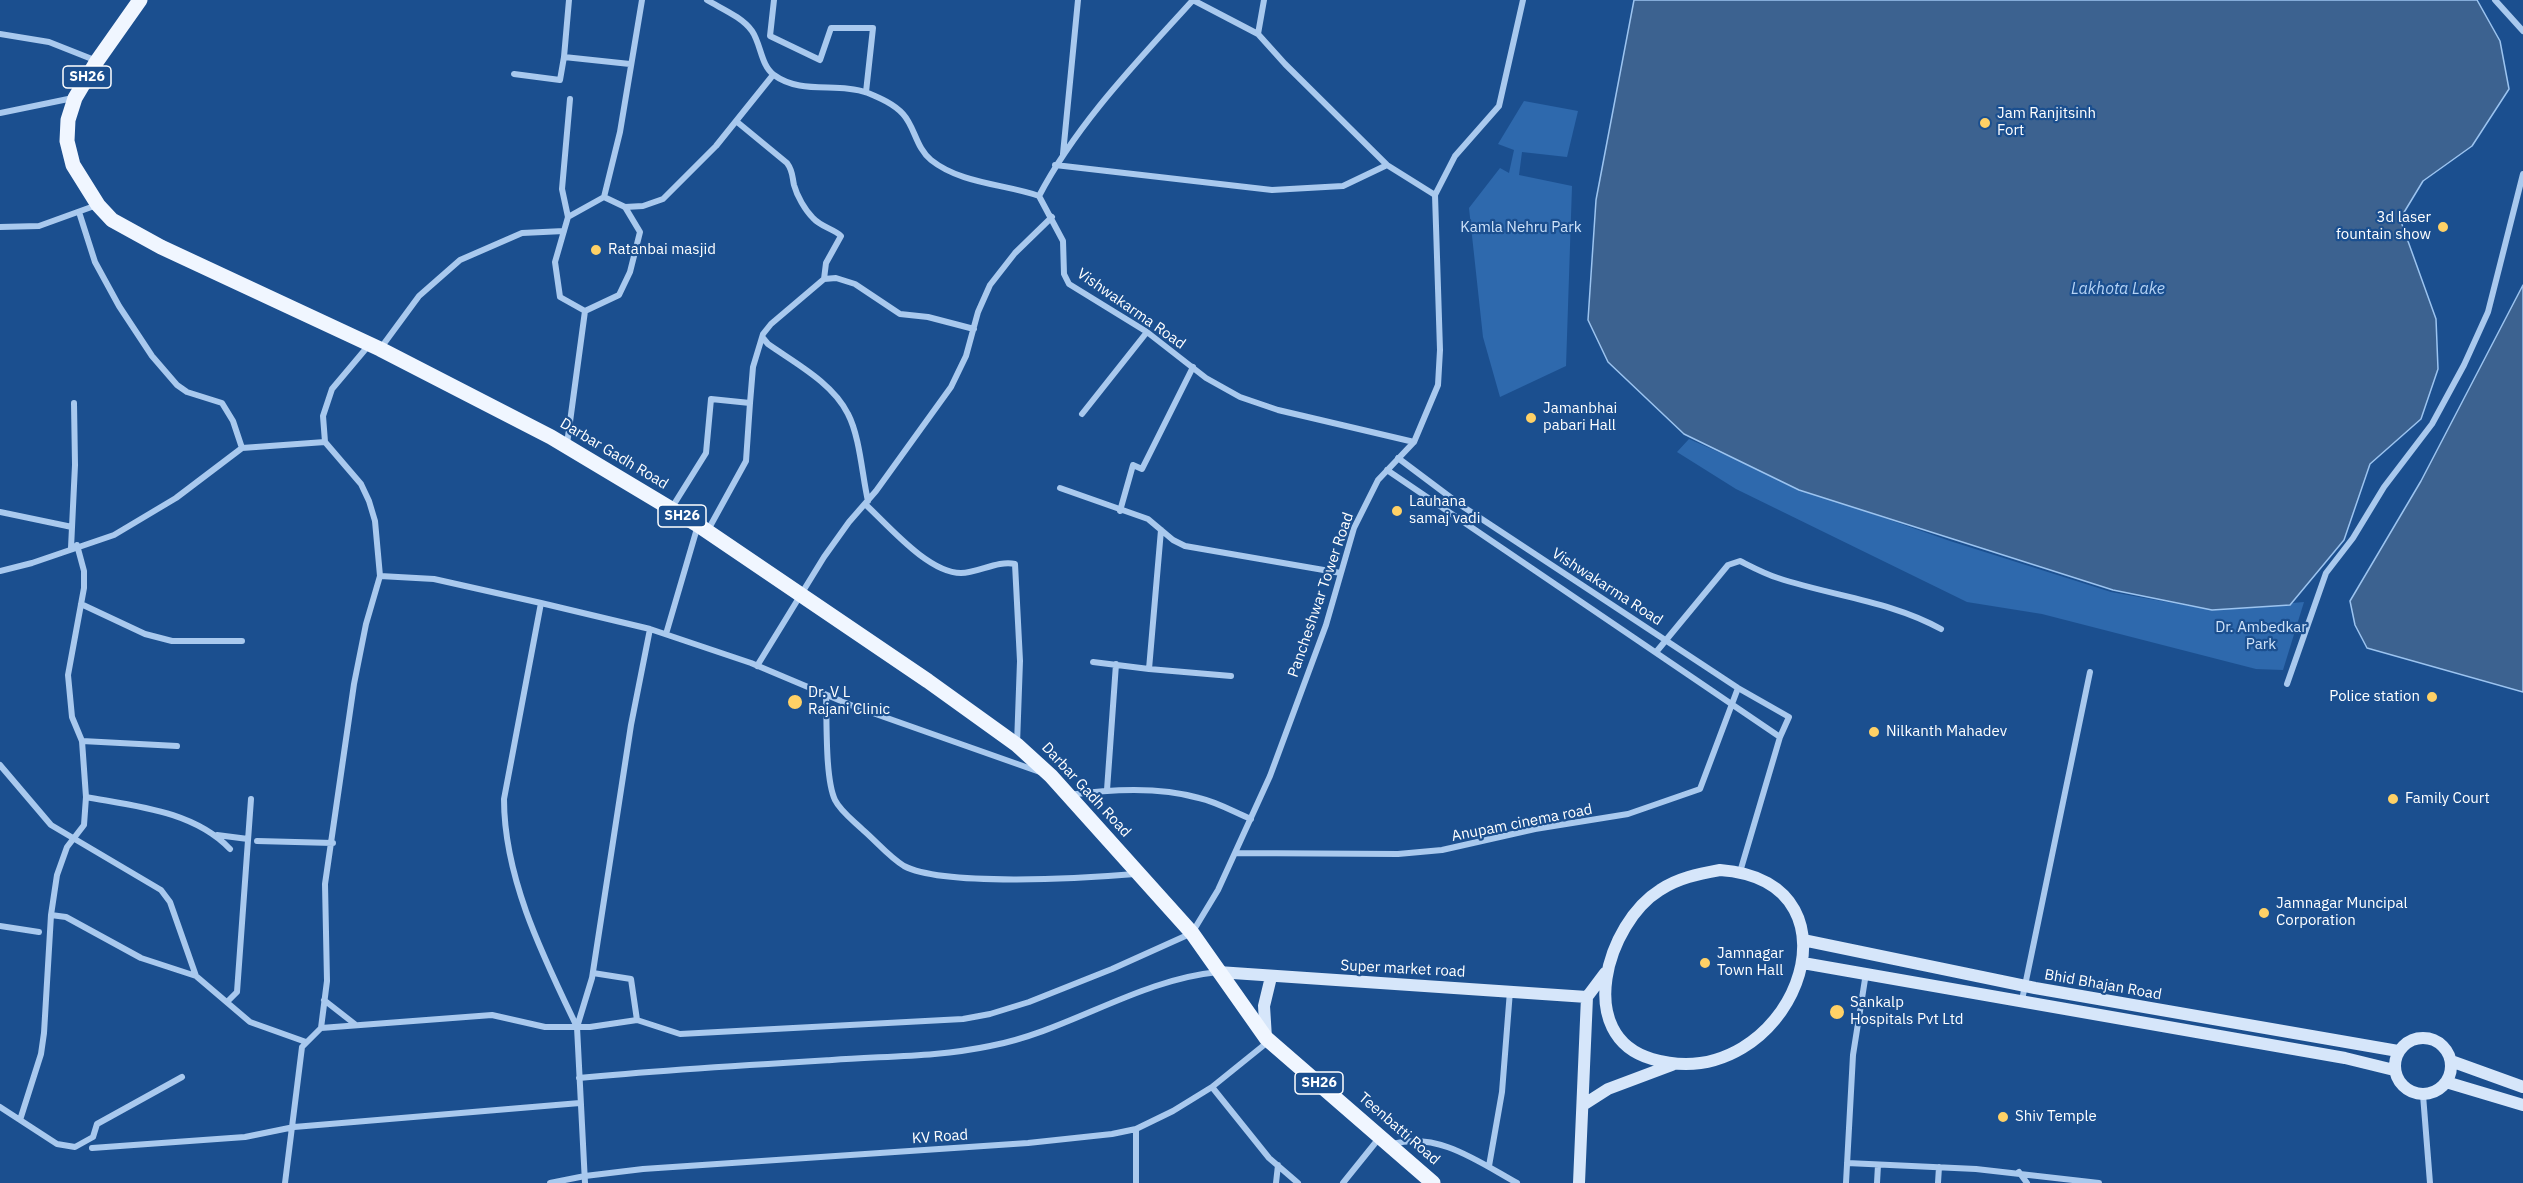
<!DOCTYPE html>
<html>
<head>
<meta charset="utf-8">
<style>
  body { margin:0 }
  canvas { display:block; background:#1b4f8f }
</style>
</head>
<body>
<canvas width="2523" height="1183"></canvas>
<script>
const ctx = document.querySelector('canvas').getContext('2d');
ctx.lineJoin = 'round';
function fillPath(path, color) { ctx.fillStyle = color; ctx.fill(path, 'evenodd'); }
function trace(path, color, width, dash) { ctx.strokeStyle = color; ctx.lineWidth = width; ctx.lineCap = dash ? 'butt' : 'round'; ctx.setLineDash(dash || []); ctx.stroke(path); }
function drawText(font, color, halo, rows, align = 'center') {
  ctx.font = font + ' "IBM Plex Sans",sans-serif'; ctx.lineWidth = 4.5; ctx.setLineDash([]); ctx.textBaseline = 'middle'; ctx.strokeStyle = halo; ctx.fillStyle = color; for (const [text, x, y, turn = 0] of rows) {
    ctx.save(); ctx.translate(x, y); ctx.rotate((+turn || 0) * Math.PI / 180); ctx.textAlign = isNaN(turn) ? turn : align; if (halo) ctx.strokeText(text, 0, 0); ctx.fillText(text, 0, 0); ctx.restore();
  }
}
fillPath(new Path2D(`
  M 1524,101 L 1578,111 L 1567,157 L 1522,152 L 1519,175 L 1572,186 L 1566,366 L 1500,397 L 1483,337 L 1469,208 L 1500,168 L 1509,173 L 1514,150 L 1498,144 Z
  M 1689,439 L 1810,492 L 1950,541 L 2111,592 L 2212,610 L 2304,602 L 2283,670 L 2256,669 L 2042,614 L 1967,602 L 1736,489 L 1677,452 Z`), '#2e69ad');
const water = new Path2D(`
  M 1634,0 L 2477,0 L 2500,41 L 2509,89 L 2472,146 L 2423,181 L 2400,219 L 2436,319 L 2438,369 L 2421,419 L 2370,464 L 2344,540 L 2290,605 L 2212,610 L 2113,590 L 1799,490 L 1684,434 L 1608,362 L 1588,320 L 1596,200 Z
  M 2523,285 L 2523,692 L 2367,648 L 2355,625 L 2350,601 L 2421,481 Z`);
fillPath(water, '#3c6290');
trace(water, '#9cc4f0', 1.5);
trace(new Path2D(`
  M 707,0 C 722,9 742,17 752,31 C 761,44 761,66 774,75 C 801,95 838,82 868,93 C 880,98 894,104 903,114 C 915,127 916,148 931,160 C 961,184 1005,184 1039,196 L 1063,241 L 1064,274 L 1069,284 L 1147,332 L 1206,378 L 1240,397 L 1278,410 L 1414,442
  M 774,0 L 770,36 L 820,60 L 831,28 L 873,28 L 866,92
  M 2495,0 L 2523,31
  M 0,34 L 49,42 L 97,61
  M 1258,34 L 1264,0
  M 564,57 L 569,0
  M 514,74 L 560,80 L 564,57 L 630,64
  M 0,113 L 73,98
  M 736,121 L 787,163 C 793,171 792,176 794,185 C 797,196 805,210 813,218 C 821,227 834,229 841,236 L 826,263 L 824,279
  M 1063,154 L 1078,0
  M 1055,165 L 1272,190 L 1343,186 L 1387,165
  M 1039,196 C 1078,122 1137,62 1193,0 L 1258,34 L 1285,64 L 1387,165 L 1435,195
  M 625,207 L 643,206 L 663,199 L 716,146 L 773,75
  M 79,212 L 95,262 L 119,306 L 152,356 L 177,385 L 187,392 L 222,403 L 233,421 L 242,448
  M 568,217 L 562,189 L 570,99
  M 0,227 L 39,226 L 97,205
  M 585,311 L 560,297 L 555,262 L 568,217 L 604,197 L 620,132 L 642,0
  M 585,311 L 619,295 L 630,272 L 640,232 L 625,207 L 604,197
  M 763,338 L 768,344 C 795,363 833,383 848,414 C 860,437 862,475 868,501
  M 380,349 L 419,296 L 460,260 L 522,233 L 564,231
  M 750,403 L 753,367 L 763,334 L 771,324 L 824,279 L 836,278 L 855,284 L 900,314 L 928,317 L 974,329
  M 1082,414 L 1147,332
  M 567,444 L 585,311
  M 1398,458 L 1462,506 L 1738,688 L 1789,717 L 1780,737 L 1740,872
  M 1387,470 L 1780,737
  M 1060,488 L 1148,519 L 1173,540 L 1185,546 L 1341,573
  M 865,504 C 888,525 928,573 961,573 C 978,573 998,560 1015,564 L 1020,661 L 1017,744
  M 671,509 L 706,453 L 711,399 L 750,403 L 746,461 L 708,530
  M 1120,511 L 1133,465 L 1142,469 L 1193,367
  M 0,512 L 72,527
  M 71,548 L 75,465 L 74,403
  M 0,571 L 32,563 L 114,535 L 176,498 L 242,448 L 325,442
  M 380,576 L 434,579 L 541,603
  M 81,604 L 145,634 L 172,641 L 242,641
  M 666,634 L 698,525
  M 1657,651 L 1728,565 L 1740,561 C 1752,567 1765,574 1778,578 C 1832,596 1891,601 1941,629
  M 1093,662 L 1149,669 L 1161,530
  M 757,666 L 824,557 L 849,522 L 876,491 L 951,387 L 966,356 L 978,312 L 990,285 L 1015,253 L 1052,217
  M 1149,669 L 1231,676
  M 2287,684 L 2326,573 L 2353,538 L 2384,487 L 2432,424 L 2464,365 L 2488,312 L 2523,174
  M 826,696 C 827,721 825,779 835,800 C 841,812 854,821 863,830 C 876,841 889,857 904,866 C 944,887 1087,878 1135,874
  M 82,741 L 177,746
  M 0,765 L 51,825 L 161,890 L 170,902 L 196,976 L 250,1022 L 306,1042
  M 1107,790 L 1116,664
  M 1069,795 C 1111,789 1158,786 1199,798 C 1217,802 1234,812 1251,819
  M 86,797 C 135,806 194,811 230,849
  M 217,835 L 248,839
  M 257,841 L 333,843
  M 1236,853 L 1398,854 L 1442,850 L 1535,829 L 1628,814 L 1700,789 L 1738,688
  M 51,915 L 66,917 L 141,958 L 196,976
  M 0,926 L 39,932
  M 593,973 L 631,979 L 637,1020
  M 324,1000 L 356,1025
  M 2022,1000 L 2090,672
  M 227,1002 L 237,992 L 251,799
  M 577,1027 C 543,956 504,878 504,799 L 541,603 L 650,629 L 751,663 L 853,706 L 1040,772
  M 321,1028 L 327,981 L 325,884 L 354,684 L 366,624 L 380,576 L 375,521 L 369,501 L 361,484 L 325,442 L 323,416 L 332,389 L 369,345
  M 579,1078 C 663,1070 748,1065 832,1060 C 886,1056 938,1057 990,1046 C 1069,1031 1137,980 1218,972
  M 1212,1087 L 1269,1158 L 1298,1183
  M 2423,1095 L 2430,1183
  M 0,1107 L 57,1144 L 75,1147 L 93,1137 L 97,1124 L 182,1077
  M 20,1120 L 41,1054 L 44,1033 L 51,915 L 57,875 L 67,847 L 84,825 L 86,797 L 82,741 L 72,717 L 68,675 L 84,588 L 84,571 L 77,545
  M 1136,1129 L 1136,1183
  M 1393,1144 C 1437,1131 1479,1162 1517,1183
  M 92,1148 L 245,1137 L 294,1127 L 580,1103
  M 1847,1163 L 1976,1169 L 2099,1183
  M 1489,1166 L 1502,1092 L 1510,991
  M 2019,1172 L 2027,1183
  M 285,1183 L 302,1047 L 321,1028 L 492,1015 L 545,1027 L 590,1027 L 637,1020 L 680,1034 L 963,1019 L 990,1014 L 1029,1002 L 1112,969 L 1192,933 L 1218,890 L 1270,776 L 1326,625 L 1354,528 L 1378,480 L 1414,442 L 1438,385 L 1440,350 L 1435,195 L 1455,156 L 1499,106 L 1523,0
  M 550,1183 L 585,1176 L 643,1169 L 1028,1143 L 1112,1134 L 1136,1129 L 1173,1111 L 1212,1087 L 1269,1041
  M 585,1183 L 577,1027 L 592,978 L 631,725 L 650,629
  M 1276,1183 L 1278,1165
  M 1343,1183 L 1380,1137
  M 1846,1183 L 1853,1055 L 1866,973
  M 1877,1183 L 1878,1165
  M 1938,1183 L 1939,1167`), '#a9c9ee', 6);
trace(new Path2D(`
  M 1720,870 C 1876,881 1789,1099 1652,1059 C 1573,1036 1607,923 1660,890 C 1678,878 1698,874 1720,870 Z
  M 1803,940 L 2035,988 L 2398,1051
  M 1803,963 L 2345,1058 L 2394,1070
  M 1218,972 L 1587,997
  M2395 1066a28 28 0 1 1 56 0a28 28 0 1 1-56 0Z
  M 1266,1038 L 1264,1006 L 1271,977
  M 2451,1061 L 2523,1087
  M 2446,1082 L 2523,1105
  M 1583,1105 L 1608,1089 L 1672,1065
  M 1579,1183 L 1587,997 L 1605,973`), '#d6e6fa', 12);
trace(new Path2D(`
  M 140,0 L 97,61 L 75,98 L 68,120 L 67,141 L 73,165 L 98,205 L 112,220 L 161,247 L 380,349 L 551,437 L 698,525 L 928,681 L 1017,745 L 1051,776 L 1192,933 L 1266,1038 L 1433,1183`), '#f0f6ff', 15);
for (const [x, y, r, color] of [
  [1985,123,6,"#ffd166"],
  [2443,227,6,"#ffd166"],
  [596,250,6,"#ffd166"],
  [1531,418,6,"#ffd166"],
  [1397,511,6,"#ffd166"],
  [2432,697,6,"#ffd166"],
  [795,702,8,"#ffd166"],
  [1874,732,6,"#ffd166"],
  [2393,799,6,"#ffd166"],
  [2264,913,6,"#ffd166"],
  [1705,963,6,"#ffd166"],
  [1837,1012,8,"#ffd166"],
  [2003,1117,6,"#ffd166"]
]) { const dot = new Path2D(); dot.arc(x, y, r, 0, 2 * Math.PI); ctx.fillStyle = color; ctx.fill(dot); trace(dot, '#1b4f8f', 2); }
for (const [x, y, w] of [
  [87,77,48],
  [682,516,48],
  [1319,1083,48]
]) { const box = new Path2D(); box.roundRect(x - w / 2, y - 11, w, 22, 4.5); ctx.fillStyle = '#1b4f8f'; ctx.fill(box); trace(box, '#fff', 1.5); }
drawText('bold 14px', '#fff', null, [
  ["SH26",87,77],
  ["SH26",682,516],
  ["SH26",1319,1083]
]);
drawText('15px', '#fff', '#1b4f8f', [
  ["Jam Ranjitsinh",1997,114],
  ["Fort",1997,131],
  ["3d laser",2431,218,"right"],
  ["fountain show",2431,235,"right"],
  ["Ratanbai masjid",608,250],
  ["Jamanbhai",1543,409],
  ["pabari Hall",1543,426],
  ["Lauhana",1409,502],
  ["samaj vadi",1409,519],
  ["Dr. V L",808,693],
  ["Rajani Clinic",808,710],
  ["Police station",2420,697,"right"],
  ["Nilkanth Mahadev",1886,732],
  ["Family Court",2405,799],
  ["Jamnagar Muncipal",2276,904],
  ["Corporation",2276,921],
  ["Jamnagar",1717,954],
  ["Town Hall",1717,971],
  ["Sankalp",1850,1003],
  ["Hospitals Pvt Ltd",1850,1020],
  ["Shiv Temple",2015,1117]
], 'left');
drawText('15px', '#cfe3fa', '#1b4f8f', [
  ["Kamla Nehru Park",1521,228],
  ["Dr. Ambedkar",2261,628],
  ["Park",2261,645]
]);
drawText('15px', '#fff', '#1b4f8f', [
  ["Vishwakarma Road",1131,309,35],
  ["Darbar Gadh Road",614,454,31],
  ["Vishwakarma Road",1607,587,33],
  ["Pancheshwar Tower Road",1321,595,-71],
  ["Darbar Gadh Road",1086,790,47],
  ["Anupam cinema road",1522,823,-11],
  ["Super market road",1403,969,3],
  ["Bhid Bhajan Road",2103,985,10],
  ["Teenbatti Road",1399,1129,41],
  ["KV Road",940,1137,-4]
]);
drawText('italic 16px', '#b5d3f5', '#1b4f8f', [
  ["Lakhota Lake",2118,289]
]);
</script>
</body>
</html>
